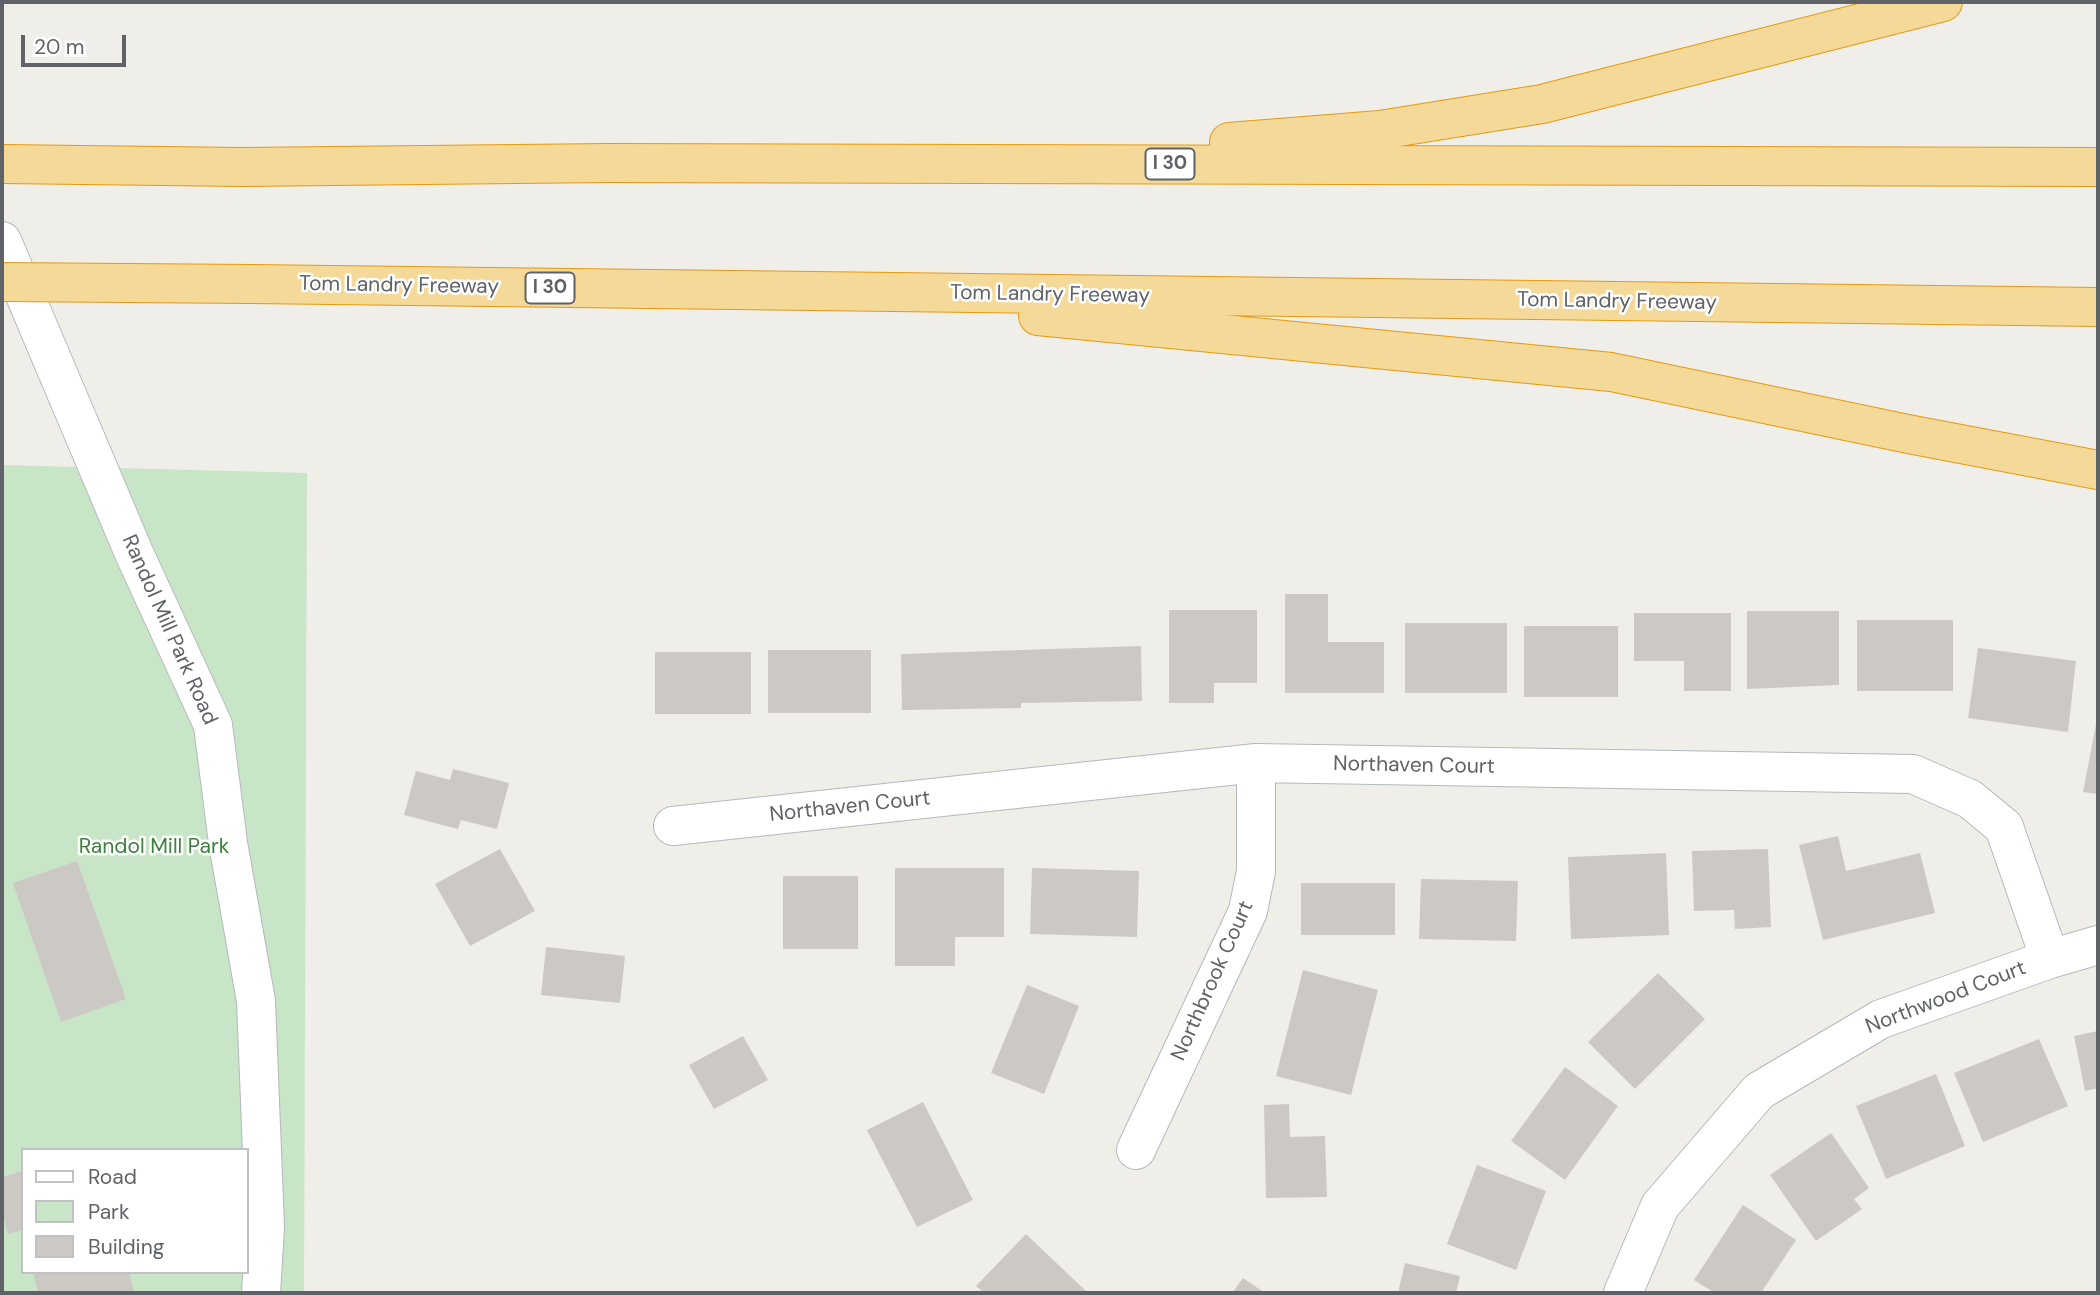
<!DOCTYPE html>
<html>
<head>
<meta charset="utf-8">
<style>
  body { margin:0 }
  #map { position:relative; width:2100px; height:1295px; overflow:hidden; background:#f0eee8; font-family:"DM Sans",sans-serif }
  canvas { display:block }
  .frame { position:absolute; inset:0; border:4px solid #5f6367; pointer-events:none }
  .legend { position:absolute; left:21px; top:1148px; width:228px; height:126px; box-sizing:border-box; background:#fff; border:2px solid #bfc1c2; margin:0; padding:9px 12px; list-style:none; font-size:21px; color:#5f6367 }
  .legend li { display:flex; align-items:center; gap:14px; height:35px }
  .legend b { width:35px; border:2px solid #bfc1c2 }
  .scale { position:absolute; left:21px; top:35px; width:105px; height:32px; box-sizing:border-box; border:4px solid #5f6367; border-top:0; padding-left:9px; font-size:21px; line-height:24px; white-space:nowrap; color:#5f6367; -webkit-text-stroke:5px #fff; paint-order:stroke }
</style>
</head>
<body>
<div id="map">
<canvas width="2100" height="1295"></canvas>
<div class="frame"></div>
<ul class="legend">
<li><b style="height:9px;background:#fff"></b>Road</li>
<li><b style="height:19px;background:#c8e5c7"></b>Park</li>
<li><b style="height:19px;background:#ccc9c4"></b>Building</li>
</ul>
<div class="scale">20 m</div>
</div>
<script>
const ctx = document.querySelector('canvas').getContext('2d');
ctx.lineJoin = 'round';
function fillPath(path, color) { ctx.fillStyle = color; ctx.fill(path, 'evenodd'); }
function trace(path, color, width, dash) { ctx.strokeStyle = color; ctx.lineWidth = width; ctx.lineCap = dash ? 'butt' : 'round'; ctx.setLineDash(dash || []); ctx.stroke(path); }
function drawText(font, color, halo, rows, align = 'center') {
  ctx.font = font + ' "DM Sans",sans-serif'; ctx.lineWidth = 5; ctx.setLineDash([]); ctx.textBaseline = 'middle'; ctx.strokeStyle = halo; ctx.fillStyle = color; for (const [text, x, y, turn = 0] of rows) {
    ctx.save(); ctx.translate(x, y); ctx.rotate((+turn || 0) * Math.PI / 180); ctx.textAlign = isNaN(turn) ? turn : align; if (halo) ctx.strokeText(text, 0, 0); ctx.fillText(text, 0, 0); ctx.restore();
  }
}
fillPath(new Path2D(`
  M 2,465 L 307,473 L 304,1293 L 2,1293 ZM 23,1150 L 247,1150 L 247,1272 L 23,1272 Z`), '#c8e5c7');
fillPath(new Path2D(`
  M 1285,594 L 1328,594 L 1328,642 L 1384,642 L 1384,693 L 1285,693 Z
  M 1169,610 L 1257,610 L 1257,683 L 1214,683 L 1214,703 L 1169,703 Z
  M 1747,611 L 1839,611 L 1839,685 L 1747,689 Z
  M 1634,613 L 1731,613 L 1731,691 L 1684,691 L 1684,661 L 1634,661 Z
  M 1857,620 L 1953,620 L 1953,691 L 1857,691 Z
  M 1405,623 L 1507,623 L 1507,693 L 1405,693 Z
  M 1524,626 L 1618,626 L 1618,697 L 1524,697 Z
  M 1141,646 L 1142,701 L 1021,703 L 1021,708 L 902,710 L 901,654 Z
  M 1978,648 L 2076,661 L 2068,732 L 1968,718 Z
  M 768,650 L 871,650 L 871,713 L 768,713 Z
  M 655,652 L 751,652 L 751,714 L 655,714 Z
  M 2097,719 L 2098,719 L 2098,794 L 2083,792 Z
  M 453,769 L 509,783 L 497,829 L 461,820 L 458,829 L 404,815 L 416,771 L 450,780 Z
  M 1838,836 L 1846,871 L 1920,853 L 1935,913 L 1823,940 L 1799,845 Z
  M 500,849 L 535,911 L 470,946 L 435,884 Z
  M 1768,849 L 1771,927 L 1735,929 L 1734,910 L 1694,911 L 1692,851 Z
  M 1666,853 L 1669,935 L 1571,939 L 1568,857 Z
  M 77,861 L 126,999 L 61,1022 L 13,883 Z
  M 895,868 L 1004,868 L 1004,937 L 955,937 L 955,966 L 895,966 Z
  M 1032,868 L 1139,871 L 1137,937 L 1030,934 Z
  M 783,876 L 858,876 L 858,949 L 783,949 Z
  M 1421,879 L 1518,881 L 1516,941 L 1419,939 Z
  M 1301,883 L 1395,883 L 1395,935 L 1301,935 Z
  M 546,947 L 625,956 L 620,1003 L 541,995 Z
  M 1303,970 L 1378,990 L 1351,1095 L 1276,1076 Z
  M 1658,973 L 1705,1019 L 1635,1089 L 1588,1042 Z
  M 1027,985 L 1079,1006 L 1044,1094 L 991,1073 Z
  M 2098,1031 L 2098,1088 L 2085,1091 L 2074,1036 Z
  M 743,1036 L 768,1080 L 714,1109 L 689,1065 Z
  M 2039,1039 L 2068,1106 L 1983,1142 L 1954,1073 Z
  M 1565,1067 L 1618,1106 L 1565,1180 L 1511,1141 Z
  M 1936,1074 L 1965,1146 L 1886,1179 L 1856,1106 Z
  M 923,1102 L 973,1200 L 917,1227 L 867,1130 Z
  M 1289,1104 L 1290,1137 L 1325,1136 L 1327,1197 L 1266,1198 L 1264,1105 Z
  M 1831,1133 L 1869,1188 L 1854,1199 L 1862,1209 L 1816,1241 L 1770,1175 Z
  M 1477,1165 L 1546,1191 L 1516,1270 L 1447,1244 Z
  M 23,1171 L 23,1230 L 8,1234 L 2,1211 L 2,1177 Z
  M 1743,1205 L 1796,1240 L 1761,1293 L 1715,1293 L 1694,1280 Z
  M 1026,1234 L 1088,1293 L 984,1293 L 976,1286 Z
  M 1405,1263 L 1460,1276 L 1456,1293 L 1398,1293 Z
  M 33,1272 L 129,1272 L 134,1292 L 38,1293 Z
  M 1243,1278 L 1265,1293 L 1232,1293 Z`), '#ccc9c4');
const minor = new Path2D(`
  M 2,241 L 134,553 L 213,725 L 228,843 L 256,1001 L 265,1227 L 261,1293
  M 673,826 L 1256,763 L 1913,774 L 1970,799 L 2004,827 L 2050,959
  M 1136,1150 L 1248,911 L 1256,871 L 1256,763
  M 1623,1293 L 1660,1206 L 1759,1091 L 1881,1019 L 2050,959 L 2098,945`);
const highway = new Path2D(`
  M 1229,142 L 1380,130 L 1542,104 L 1943,2
  M 2,164 L 242,167 L 608,163 L 2098,167
  M 251,284 L 2098,307
  M 1038,316 L 1611,372 L 1908,434 L 2098,470`);
trace(minor, '#b5b8bb', 40);
trace(highway, '#e69911', 40);
trace(minor, '#fff', 38);
trace(highway, '#f5d999', 38);
const highwayBridge = new Path2D(`
  M 2,282 L 251,284`);
trace(highwayBridge, '#e69911', 40, []);
trace(highwayBridge, '#f5d999', 38);
for (const [x, y, w] of [
  [1170,164,49],
  [550,288,49]
]) { const box = new Path2D(); box.roundRect(x - w / 2, y - 15.5, w, 31, 5); ctx.fillStyle = '#fff'; ctx.fill(box); trace(box, '#5f6367', 2); }
drawText('bold 19px', '#5f6367', null, [
  ["I 30",1170,164],
  ["I 30",550,288]
]);
drawText('21px', '#5f6367', '#fff', [
  ["Tom Landry Freeway",399,286,1],
  ["Tom Landry Freeway",1050,295,1],
  ["Tom Landry Freeway",1617,302,1],
  ["Randol Mill Park Road",169,630,66],
  ["Northaven Court",1414,766,1],
  ["Northaven Court",850,807,-6],
  ["Northbrook Court",1213,981,-66],
  ["Northwood Court",1946,998,-21]
]);
drawText('21px', '#3c813c', '#fff', [
  ["Randol Mill Park",154,847]
]);
</script>
</body>
</html>
